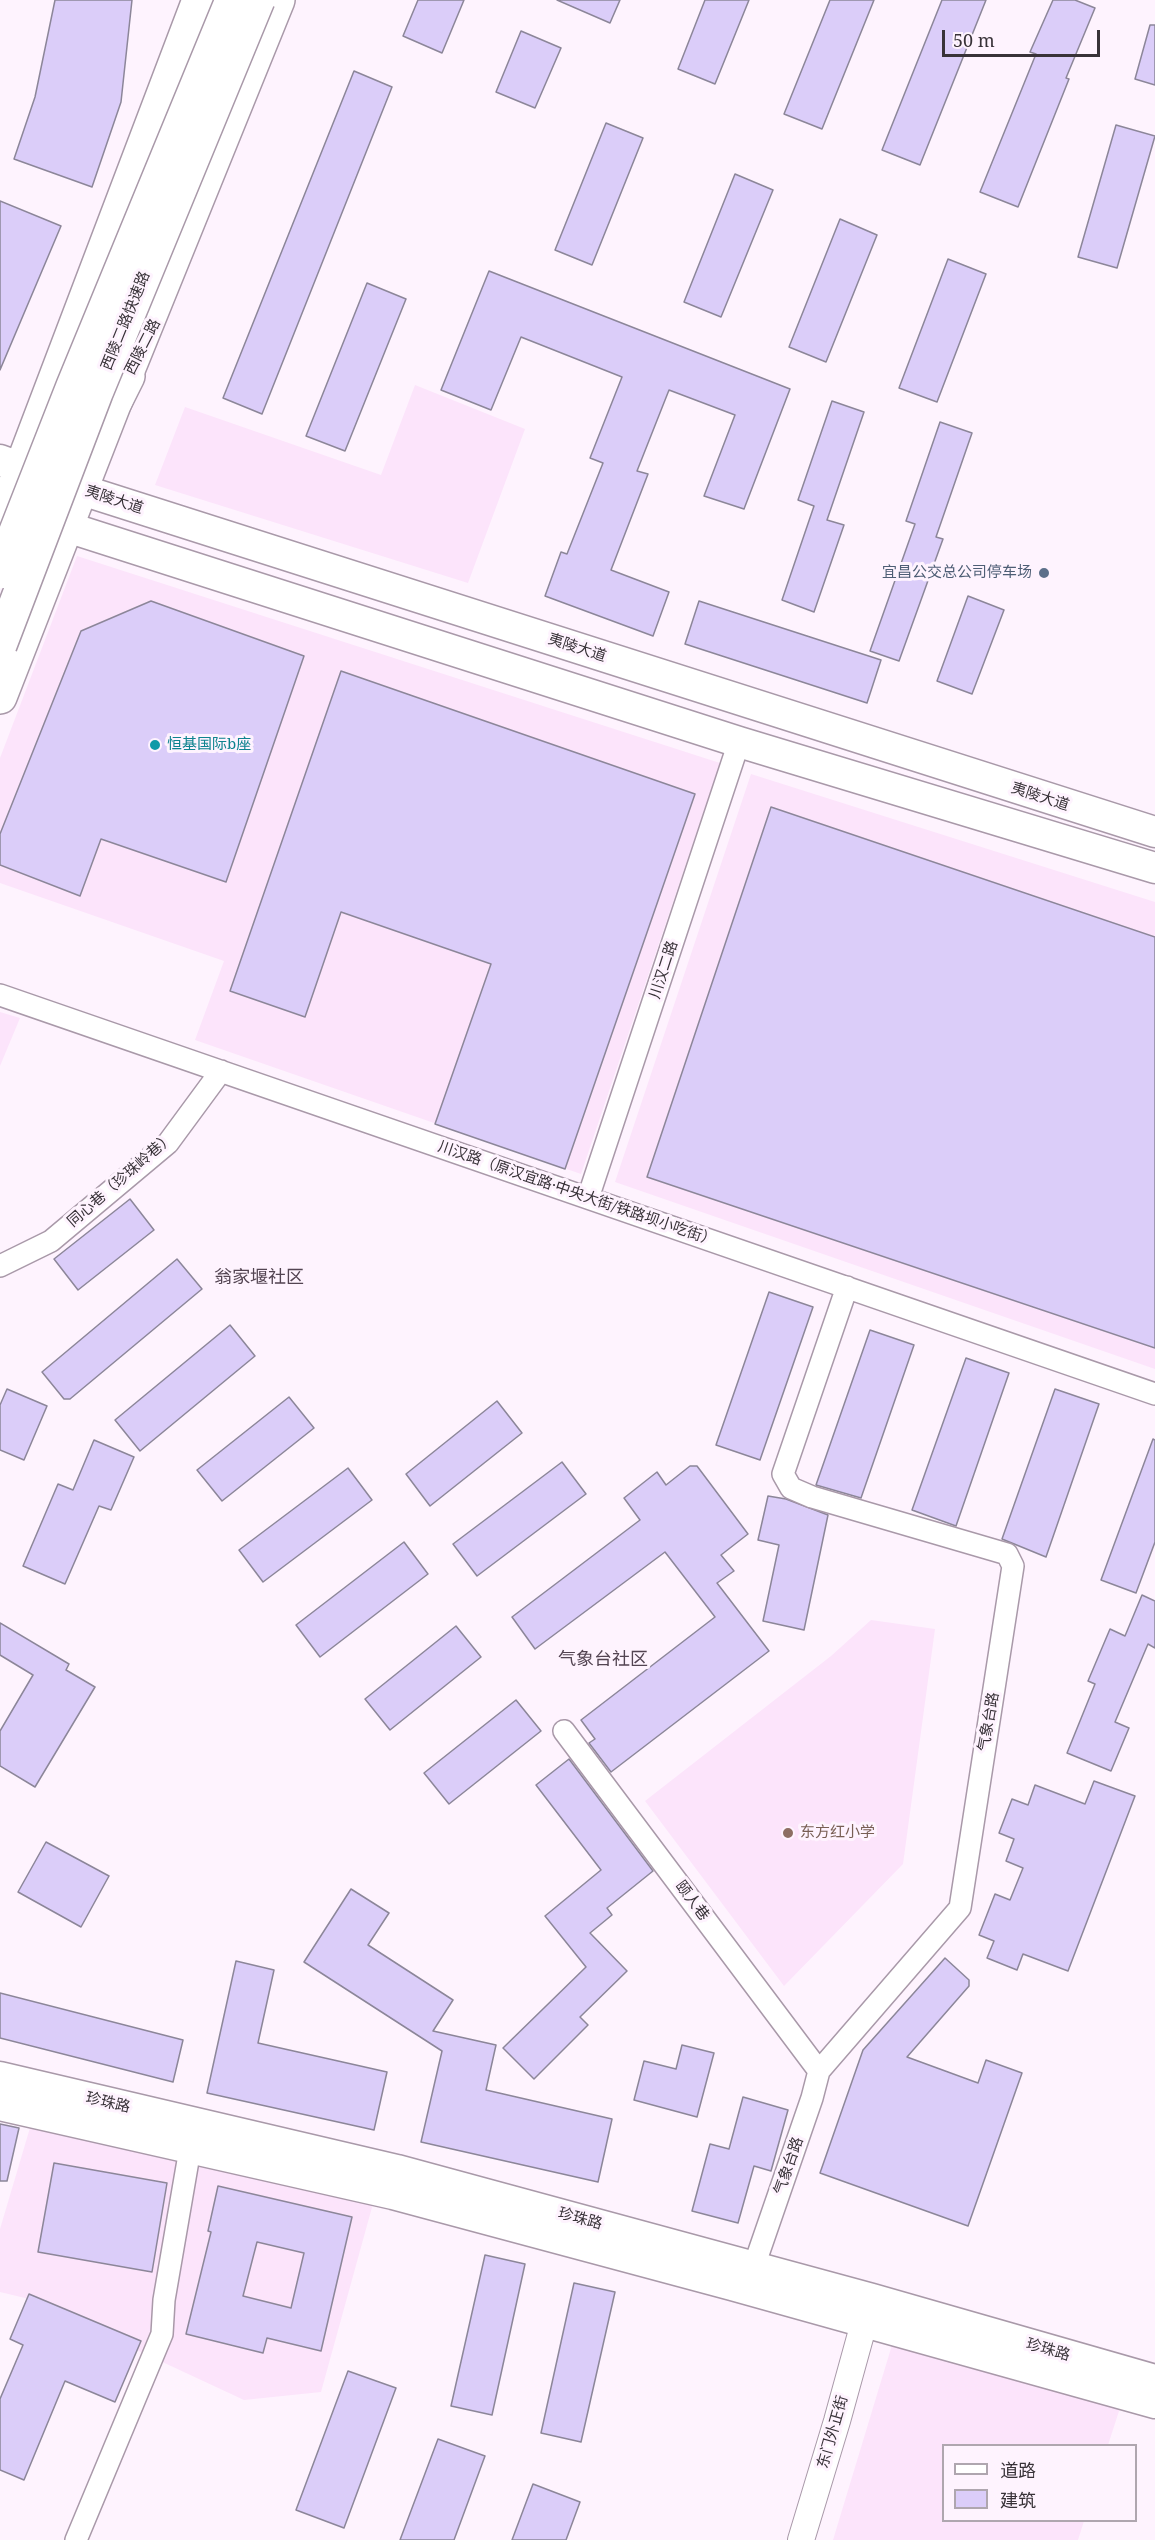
<!DOCTYPE html>
<html>
<head>
<meta charset="utf-8">
<style>
  body { margin:0 }
  #map { position:relative; width:1155px; height:2540px; overflow:hidden; background:#fef3fe; font-family:"Noto Serif","Noto Sans SC",serif }
  canvas { display:block }
  .legend { position:absolute; left:942px; top:2444px; width:195px; height:78px; box-sizing:border-box; background:#fef3fe; border:2px solid #afa6af; margin:0; padding:8px 10px; list-style:none; font-size:18px; color:#383238 }
  .legend li { display:flex; align-items:center; gap:12px; height:30px }
  .legend b { width:30px; border:2px solid #afa6af }
  .scale { position:absolute; left:942px; top:30px; width:158px; height:27px; box-sizing:border-box; border:3px solid #383238; border-top:0; padding-left:8px; font-size:18px; line-height:21px; white-space:nowrap; color:#383238; -webkit-text-stroke:4px #fef3fe; paint-order:stroke }
</style>
</head>
<body>
<div id="map">
<canvas width="1155" height="2540"></canvas>
<ul class="legend">
<li><b style="height:8px;background:#fff"></b>道路</li>
<li><b style="height:16px;background:#dbcdf9"></b>建筑</li>
</ul>
<div class="scale">50 m</div>
</div>
<script>
const ctx = document.querySelector('canvas').getContext('2d');
ctx.lineJoin = 'round';
function fillPath(path, color) { ctx.fillStyle = color; ctx.fill(path, 'evenodd'); }
function trace(path, color, width, dash) { ctx.strokeStyle = color; ctx.lineWidth = width; ctx.lineCap = dash ? 'butt' : 'round'; ctx.setLineDash(dash || []); ctx.stroke(path); }
function drawText(font, color, halo, rows, align = 'center') {
  ctx.font = font + ' "Noto Serif","Noto Sans SC",serif'; ctx.lineWidth = 6; ctx.setLineDash([]); ctx.textBaseline = 'middle'; ctx.strokeStyle = halo; ctx.fillStyle = color; for (const [text, x, y, turn = 0] of rows) {
    ctx.save(); ctx.translate(x, y); ctx.rotate((+turn || 0) * Math.PI / 180); ctx.textAlign = isNaN(turn) ? turn : align; if (halo) ctx.strokeText(text, 0, 0); ctx.fillText(text, 0, 0); ctx.restore();
  }
}
fillPath(new Path2D(`
  M 415,385 L 525,429 L 468,583 L 155,485 L 185,407 L 381,475 Z
  M 77,556 L 720,763 L 581,1174 L 195,1040 L 224,961 L 0,883 L 0,758 Z
  M 751,774 L 1155,902 L 1155,1369 L 615,1182 Z
  M 0,1012 L 20,1018 L 0,1066 Z
  M 871,1620 L 935,1629 L 903,1864 L 784,1986 L 645,1801 L 831,1656 Z
  M 32,2121 L 374,2200 L 321,2392 L 244,2400 L 25,2298 L 0,2292 L 0,2229 Z
  M 892,2345 L 1120,2408 L 1108,2445 L 944,2446 L 944,2520 L 1084,2521 L 1078,2540 L 833,2540 Z`), '#fce4fb');
const building = new Path2D(`
  M 55,0 L 132,0 L 121,102 L 92,187 L 14,159 L 35,97 Z
  M 418,0 L 464,0 L 442,53 L 403,36 Z
  M 557,0 L 620,0 L 610,23 Z
  M 705,0 L 749,0 L 715,84 L 678,69 Z
  M 830,0 L 874,0 L 822,129 L 784,114 Z
  M 942,0 L 986,0 L 920,165 L 882,150 Z
  M 1053,0 L 1075,0 L 1095,8 L 1066,78 L 1069,79 L 1018,207 L 980,192 L 1036,54 L 1030,52 Z
  M 1150,25 L 1155,25 L 1155,85 L 1135,79 Z
  M 521,31 L 561,48 L 535,108 L 496,92 Z
  M 354,71 L 392,87 L 262,414 L 223,398 Z
  M 606,123 L 643,138 L 592,265 L 555,250 Z
  M 1116,125 L 1155,136 L 1117,268 L 1078,257 Z
  M 735,174 L 773,190 L 721,317 L 684,302 Z
  M 0,201 L 61,226 L 0,370 Z
  M 840,219 L 877,235 L 826,362 L 789,347 Z
  M 948,259 L 986,274 L 937,402 L 899,388 Z
  M 489,271 L 790,389 L 744,509 L 704,496 L 735,415 L 669,390 L 637,471 L 648,474 L 611,570 L 669,592 L 653,636 L 545,596 L 561,552 L 567,554 L 603,463 L 590,458 L 622,377 L 521,337 L 491,410 L 441,390 Z
  M 367,283 L 406,299 L 345,451 L 306,436 Z
  M 832,401 L 864,412 L 827,520 L 844,525 L 814,612 L 782,600 L 814,506 L 798,500 Z
  M 940,422 L 972,433 L 936,537 L 943,539 L 899,661 L 870,651 L 915,524 L 906,521 Z
  M 968,596 L 1004,610 L 972,694 L 937,681 Z
  M 151,601 L 304,656 L 226,882 L 101,839 L 80,896 L 0,865 L 0,834 L 81,631 Z
  M 699,601 L 881,660 L 867,703 L 685,644 Z
  M 341,671 L 695,794 L 565,1169 L 435,1124 L 491,964 L 341,912 L 305,1017 L 230,991 Z
  M 771,807 L 1155,937 L 1155,1348 L 647,1177 Z
  M 130,1199 L 154,1230 L 78,1290 L 54,1259 Z
  M 177,1259 L 202,1289 L 70,1399 L 64,1399 L 42,1372 Z
  M 769,1292 L 813,1307 L 760,1460 L 716,1445 Z
  M 230,1325 L 255,1356 L 140,1451 L 115,1420 Z
  M 870,1330 L 914,1345 L 861,1498 L 816,1485 Z
  M 966,1358 L 1009,1373 L 956,1526 L 912,1510 Z
  M 7,1389 L 47,1406 L 24,1460 L 0,1450 L 0,1405 Z
  M 1055,1389 L 1099,1404 L 1046,1557 L 1002,1539 Z
  M 289,1397 L 314,1428 L 222,1501 L 197,1470 Z
  M 497,1401 L 522,1433 L 430,1506 L 406,1474 Z
  M 1153,1439 L 1155,1440 L 1155,1542 L 1136,1593 L 1101,1580 Z
  M 94,1440 L 134,1457 L 111,1510 L 99,1506 L 65,1584 L 23,1566 L 58,1484 L 73,1490 Z
  M 562,1462 L 586,1494 L 477,1576 L 453,1544 Z
  M 690,1466 L 697,1466 L 748,1534 L 721,1555 L 734,1571 L 717,1583 L 769,1651 L 611,1772 L 589,1743 L 595,1739 L 581,1720 L 715,1617 L 665,1552 L 535,1649 L 512,1617 L 640,1520 L 624,1498 L 657,1472 L 666,1485 Z
  M 348,1468 L 372,1500 L 263,1582 L 239,1550 Z
  M 768,1496 L 786,1499 L 828,1515 L 804,1630 L 763,1621 L 779,1545 L 758,1540 Z
  M 404,1542 L 428,1574 L 320,1657 L 296,1625 Z
  M 1142,1595 L 1155,1601 L 1155,1648 L 1148,1644 L 1115,1722 L 1129,1728 L 1111,1771 L 1067,1753 L 1095,1684 L 1088,1681 L 1110,1629 L 1125,1636 Z
  M 0,1623 L 69,1664 L 66,1670 L 95,1687 L 35,1787 L 0,1766 L 0,1731 L 33,1675 L 0,1655 Z
  M 456,1626 L 481,1657 L 390,1730 L 365,1699 Z
  M 516,1700 L 541,1731 L 449,1804 L 424,1773 Z
  M 569,1759 L 653,1871 L 607,1908 L 612,1915 L 590,1933 L 627,1971 L 580,2017 L 588,2025 L 534,2079 L 503,2048 L 586,1967 L 545,1916 L 601,1870 L 536,1785 Z
  M 1094,1781 L 1135,1796 L 1068,1971 L 1023,1954 L 1017,1970 L 987,1958 L 994,1941 L 979,1935 L 995,1894 L 1010,1900 L 1023,1868 L 1006,1861 L 1014,1839 L 999,1833 L 1012,1799 L 1028,1805 L 1035,1785 L 1085,1804 Z
  M 46,1842 L 109,1876 L 81,1927 L 18,1892 Z
  M 351,1889 L 389,1913 L 368,1945 L 453,2000 L 433,2031 L 496,2045 L 486,2090 L 612,2119 L 598,2182 L 421,2142 L 442,2051 L 304,1962 Z
  M 945,1958 L 969,1980 L 969,1986 L 907,2057 L 978,2083 L 986,2060 L 1022,2073 L 968,2226 L 820,2173 L 863,2050 Z
  M 236,1961 L 274,1970 L 258,2043 L 387,2072 L 374,2130 L 207,2093 Z
  M 0,1993 L 183,2040 L 173,2082 L 0,2038 Z
  M 682,2045 L 714,2053 L 697,2117 L 634,2100 L 644,2061 L 676,2069 Z
  M 743,2097 L 788,2110 L 771,2171 L 754,2166 L 738,2223 L 692,2211 L 710,2144 L 729,2149 Z
  M 0,2124 L 19,2128 L 7,2181 L 0,2181 Z
  M 54,2163 L 167,2183 L 152,2272 L 38,2252 Z
  M 218,2186 L 352,2217 L 321,2351 L 267,2338 L 263,2353 L 186,2334 L 211,2232 L 208,2231 ZM 257,2242 L 304,2253 L 291,2308 L 243,2296 Z
  M 485,2255 L 525,2264 L 492,2415 L 451,2406 Z
  M 574,2283 L 615,2292 L 581,2442 L 541,2433 Z
  M 29,2294 L 141,2341 L 115,2402 L 65,2381 L 24,2480 L 0,2470 L 0,2399 L 23,2345 L 10,2339 Z
  M 348,2371 L 396,2388 L 344,2528 L 296,2510 Z
  M 438,2439 L 485,2456 L 454,2540 L 400,2540 Z
  M 533,2484 L 580,2502 L 566,2540 L 512,2540 Z`);
fillPath(building, '#dbcdf9');
trace(building, '#8c8699', 1.5);
const minor = new Path2D(`
  M 0,995 L 1155,1394
  M 588,1198 L 739,742
  M 0,1266 L 51,1241 L 168,1143 L 221,1071
  M 564,1731 L 819,2071
  M 754,2266 L 812,2098 L 819,2071 L 960,1908 L 1013,1566 L 1007,1554 L 812,1497 L 791,1488 L 783,1474 L 847,1287
  M 76,2540 L 162,2334 L 164,2300 L 190,2149`);
const tertiary = new Path2D(`
  M 801,2540 L 837,2421 L 864,2323`);
const secondary = new Path2D(`
  M 0,460 L 82,490 L 1155,832
  M 42,519 L 739,742 L 1155,868
  M 0,2077 L 397,2170 L 872,2299 L 1155,2380
  M 0,2105 L 393,2194 L 732,2285 L 1155,2403`);
const primary = new Path2D(`
  M 0,524 L 199,0
  M 0,697 L 115,402 L 128,376`);
const trunk = new Path2D(`
  M 115,402 L 278,0`);
trace(minor, '#a999a9', 24);
trace(tertiary, '#a999a9', 28);
trace(secondary, '#a999a9', 33);
trace(primary, '#a999a9', 36);
trace(trunk, '#a999a9', 36);
trace(minor, '#fff', 21);
trace(tertiary, '#fff', 26);
trace(secondary, '#fff', 30);
trace(primary, '#fff', 33);
trace(trunk, '#fff', 33);
const trunkBridge = new Path2D(`
  M 0,572 L 73,386 L 232,0
  M 0,645 L 96,393 L 258,0`);
trace(trunkBridge, '#a999a9', 36, []);
trace(trunkBridge, '#fff', 33);
for (const [x, y, r, color] of [
  [1044,573,6,"#5c6f8a"],
  [155,745,6,"#0f9aa8"],
  [788,1833,6,"#8d6e63"]
]) { const dot = new Path2D(); dot.arc(x, y, r, 0, 2 * Math.PI); ctx.fillStyle = color; ctx.fill(dot); trace(dot, '#fef3fe', 2); }
drawText('15px', '#383238', '#fef3fe', [
  ["西陵二路快速路",126,321,-68],
  ["西陵二路",143,347,-63],
  ["夷陵大道",114,500,18],
  ["夷陵大道",577,648,18],
  ["夷陵大道",1040,797,18],
  ["川汉二路",664,970,-72],
  ["同心巷（珍珠岭巷）",121,1180,-41],
  ["川汉路（原汉宜路·中央大街/铁路坝小吃街）",577,1194,19],
  ["气象台路",989,1722,-80],
  ["颐人巷",692,1901,53],
  ["珍珠路",108,2103,13],
  ["气象台路",789,2166,-71],
  ["珍珠路",580,2219,15],
  ["珍珠路",1048,2350,16],
  ["东门外正街",833,2432,-74]
]);
drawText('15px', '#4e5e75', '#fef3fe', [
  ["宜昌公交总公司停车场",1032,573]
], 'right');
drawText('15px', '#0d838f', '#fef3fe', [
  ["恒基国际b座",167,745]
], 'left');
drawText('15px', '#785e54', '#fef3fe', [
  ["东方红小学",800,1833]
], 'left');
drawText('18px', '#534452', '#fef3fe', [
  ["翁家堰社区",259,1278],
  ["气象台社区",603,1660]
]);
</script>
</body>
</html>
